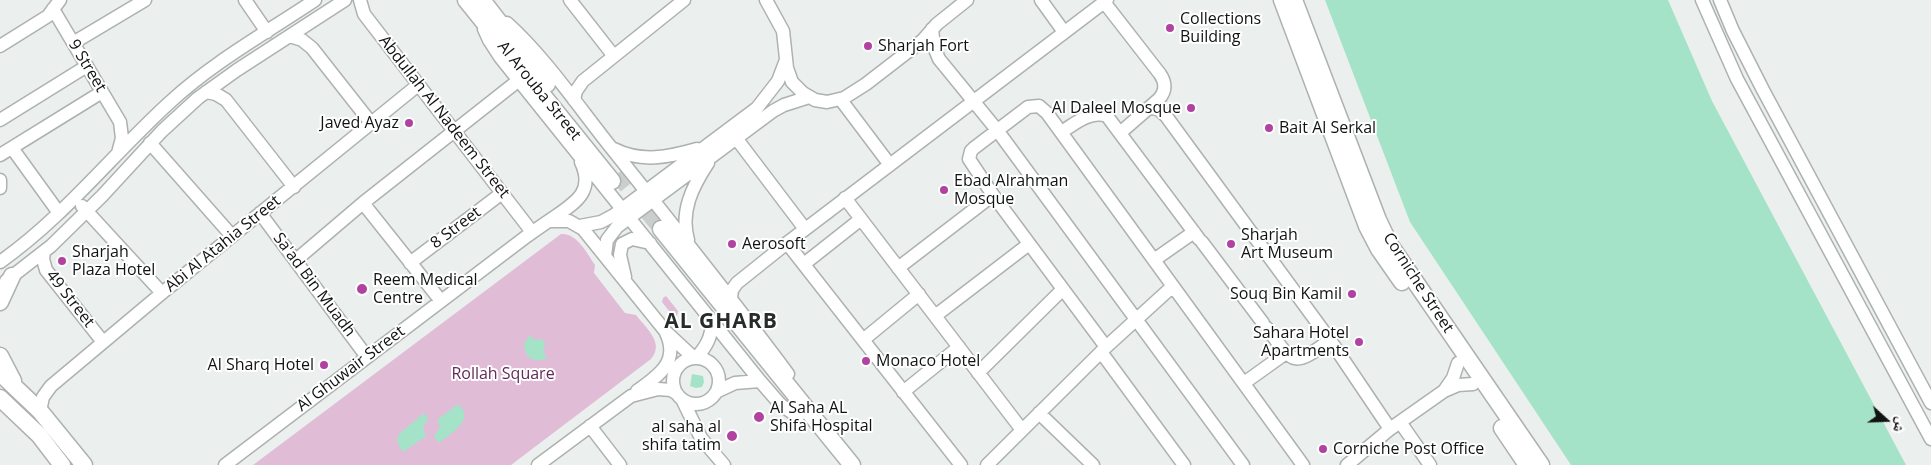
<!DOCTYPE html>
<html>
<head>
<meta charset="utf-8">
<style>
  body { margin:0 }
  #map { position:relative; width:1931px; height:465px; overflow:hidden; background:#ebf0ee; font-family:"Open Sans","Noto Naskh Arabic",sans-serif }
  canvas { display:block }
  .north { position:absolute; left:1861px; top:395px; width:50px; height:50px; -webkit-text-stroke:4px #fff; paint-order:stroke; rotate:110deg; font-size:14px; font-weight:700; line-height:20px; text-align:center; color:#111312 }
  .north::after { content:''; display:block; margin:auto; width:18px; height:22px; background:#111312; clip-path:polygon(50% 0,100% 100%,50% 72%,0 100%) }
</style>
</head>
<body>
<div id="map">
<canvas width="1931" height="465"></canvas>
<div class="north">ش</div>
</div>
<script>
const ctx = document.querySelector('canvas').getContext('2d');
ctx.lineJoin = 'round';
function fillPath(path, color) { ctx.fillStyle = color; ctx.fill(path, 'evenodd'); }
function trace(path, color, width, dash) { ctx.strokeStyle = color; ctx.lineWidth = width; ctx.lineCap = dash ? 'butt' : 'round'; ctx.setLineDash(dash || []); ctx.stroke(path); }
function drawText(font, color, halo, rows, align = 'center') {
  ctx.font = font + ' "Open Sans",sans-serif'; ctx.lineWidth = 4; ctx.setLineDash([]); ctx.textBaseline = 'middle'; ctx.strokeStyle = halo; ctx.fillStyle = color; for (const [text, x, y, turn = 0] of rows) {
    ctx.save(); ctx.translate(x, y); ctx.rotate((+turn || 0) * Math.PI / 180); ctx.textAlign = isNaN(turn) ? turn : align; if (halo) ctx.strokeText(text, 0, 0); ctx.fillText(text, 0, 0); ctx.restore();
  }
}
fillPath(new Path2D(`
  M 561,234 C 577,233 587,253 595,265 L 594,273 L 625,313 L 636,315 C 646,328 665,343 651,359 L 511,465 L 253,465 Z
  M 666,296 L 678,311 L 677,316 L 673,316 L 662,302 L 663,298 Z`), '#e0bcd7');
fillPath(new Path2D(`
  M 1325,0 L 1668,0 L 1712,101 L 1906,465 L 1571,465 L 1410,222 Z
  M 530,335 L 534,340 L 541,339 C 546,342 546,347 543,351 L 547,358 C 539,362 532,361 526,354 L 524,344 Z
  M 692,374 L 703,376 L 704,382 L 702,387 L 696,388 L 690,386 Z
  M 458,404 C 476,420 451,433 439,443 L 434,436 L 440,427 L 437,420 Z
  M 424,413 L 428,419 L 423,427 L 426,436 L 403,452 L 397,442 L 399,434 Z`), '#a4e3c8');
trace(new Path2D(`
  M 617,174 L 661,229`), '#cacfcd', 16, [16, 8]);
const minor = new Path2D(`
  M 245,0 L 267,32
  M 360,0 L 364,14 L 532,232
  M 570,0 L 613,55
  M 766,0 L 783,31 L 787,68 L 792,82 L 803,93 L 815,100 L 827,102 L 844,98 L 866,84 L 923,40 L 937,24 L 967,0
  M 1041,0 L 1064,32
  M 1702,0 L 1737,79 L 1931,439
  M 1720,0 L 1733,31 L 1763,90 L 1931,403
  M 1104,2 L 1160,74 C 1166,83 1166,91 1159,99 L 1120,133
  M 53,9 L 120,122 L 122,138 L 118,153
  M 507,23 C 544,56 578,106 609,145 C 670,221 730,296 788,374
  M 484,29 L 489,40 L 500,57 L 760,381 L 780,404 L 798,417
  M 932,29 L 934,47 L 939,59 L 997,130 L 1243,465
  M 290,36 L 302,40 L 312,48 L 371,123
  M 73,43 L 145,0
  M 0,46 L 48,16 L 60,0
  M 206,92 L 216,94 L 226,100 L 294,187
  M 574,100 L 576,91 L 583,81 L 684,0
  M 841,100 L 890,165
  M 1150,107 L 1159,110 L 1166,116 L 1330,340 L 1390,429
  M 0,120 L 87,66
  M 1061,132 C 1075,124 1090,110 1107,116 L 1199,239
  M 736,138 L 805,229
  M 150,143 L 232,236
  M 12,148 L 59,213
  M 614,149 C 642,163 669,157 697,149
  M 0,155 L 102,92
  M 0,180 L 0,188
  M 845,198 L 1022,430
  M 363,203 L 441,301
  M 82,206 L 162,293
  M 260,213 L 367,357
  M 549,221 L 569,221 L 583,229 L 666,332 L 694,358
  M 580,226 L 601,222 L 614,215 L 757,108 L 778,81 L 786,60
  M 688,240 C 680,212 692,187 708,163
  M 1202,242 L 1263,323
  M 787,243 L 961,465
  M 44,252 L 43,259 L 46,270 L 103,342
  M 605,256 L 607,240 L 617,227 L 773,111 L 784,105 L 809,97
  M 296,260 L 363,203 L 519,80
  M 1154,260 L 1194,232
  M 0,262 C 64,217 112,155 169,103 C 213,62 266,33 315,0
  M 410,263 L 502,193
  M 804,264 L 861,219
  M 898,268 L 993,195
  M 625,277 L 620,255 L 622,244 L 632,239 L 650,243
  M 6,281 L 51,246 L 102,196 L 162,131 L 198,98 L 237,70 L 345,0
  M 731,298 L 732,290 L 737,283 L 787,243 L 1107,0
  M 935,316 L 1029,244
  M 1267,328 C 1293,363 1292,369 1330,340
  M 863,340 L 919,294
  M 1106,347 L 993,195 L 969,159 L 971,151 L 974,148 L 1028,107 L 1039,106 L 1047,113 L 1303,465
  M 1101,352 L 1184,465
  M673 381a23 23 0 1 1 46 0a23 23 0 1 1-46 0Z
  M 696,358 C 706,347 712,337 712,321
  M 978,373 L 1063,289
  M 1244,383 L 1286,353
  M 637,391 C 658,376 680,362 666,333
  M 718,391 L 735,383 L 760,381
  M 1444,391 L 1453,378 L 1458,363
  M 903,392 L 959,347
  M 682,399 L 701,438 L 724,465
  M 40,411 L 43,397 L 51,386 L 162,293 L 418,85
  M 1039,413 L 1093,465
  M 1400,422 L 1430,465
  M 590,426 L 620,465
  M 225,465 L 527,236 C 537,229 547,222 556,216 C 578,201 594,190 581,162
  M 538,465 L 631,396 L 658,389 L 671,390 L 676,393
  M 987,465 L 1106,347 L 1173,286
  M 1347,465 L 1390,429 L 1444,391 L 1458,385 L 1473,384`);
const major = new Path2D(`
  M 466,0 L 612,181
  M 482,0 L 547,84
  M 1282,0 L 1367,226 L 1379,249 L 1402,282
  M 1294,0 L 1378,220 L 1390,245 L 1541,465
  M 661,229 L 852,465
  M 0,302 L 12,276
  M 0,356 L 13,381
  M 0,373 L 40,411 L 84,465
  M 0,398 L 39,435 L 62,465
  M 1502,428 L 1527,465`);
trace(minor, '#adb1af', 15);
trace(major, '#adb1af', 19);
trace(minor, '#fff', 12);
trace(major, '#fff', 16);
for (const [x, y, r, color] of [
  [1170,28,5,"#b2429f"],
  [868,46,5,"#b2429f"],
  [1191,108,5,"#b2429f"],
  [409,123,5,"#b2429f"],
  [1269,128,5,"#b2429f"],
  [944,190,5,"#b2429f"],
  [732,244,5,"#b2429f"],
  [1231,244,5,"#b2429f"],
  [62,261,5,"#b2429f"],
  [362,289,6,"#b2429f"],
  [1352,294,5,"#b2429f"],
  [1359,342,5,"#b2429f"],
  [866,361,5,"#b2429f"],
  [324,365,5,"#b2429f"],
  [759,417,6,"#b2429f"],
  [732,436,6,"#b2429f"],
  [1323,449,5,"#b2429f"]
]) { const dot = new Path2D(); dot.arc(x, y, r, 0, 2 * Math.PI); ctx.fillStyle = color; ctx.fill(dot); trace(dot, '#fff', 2); }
drawText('16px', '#111312', '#fff', [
  ["Collections",1180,19],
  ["Building",1180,37],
  ["Sharjah Fort",878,46],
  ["Al Daleel Mosque",1181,108,"right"],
  ["Javed Ayaz",399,123,"right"],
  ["Bait Al Serkal",1279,128],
  ["Ebad Alrahman",954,181],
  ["Mosque",954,199],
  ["Sharjah",1241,235],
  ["Art Museum",1241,253],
  ["Aerosoft",742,244],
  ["Sharjah",72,252],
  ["Plaza Hotel",72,270],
  ["Reem Medical",373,280],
  ["Centre",373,298],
  ["Souq Bin Kamil",1342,294,"right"],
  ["Sahara Hotel",1349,333,"right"],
  ["Apartments",1349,351,"right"],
  ["Monaco Hotel",876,361],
  ["Al Sharq Hotel",314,365,"right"],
  ["Al Saha AL",770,408],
  ["Shifa Hospital",770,426],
  ["al saha al",721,427,"right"],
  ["shifa tatim",721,445,"right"],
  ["Corniche Post Office",1333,449]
], 'left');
drawText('16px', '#111312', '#fff', [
  ["9 Street",87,66,59],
  ["Al Arouba Street",539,91,51],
  ["Abdullah Al Nadeem Street",444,117,52],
  ["8 Street",456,228,-37],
  ["Abi Al Atahia Street",223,244,-39],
  ["Corniche Street",1418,283,57],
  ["Sa'ad Bin Muadh",314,285,53],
  ["49 Street",70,299,52],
  ["Al Ghuwair Street",351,369,-37]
]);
drawText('16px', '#622a58', '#fff', [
  ["Rollah Square",503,374]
]);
ctx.letterSpacing = '1px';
drawText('bold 21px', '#272b29', '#fff', [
  ["AL GHARB",721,322]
]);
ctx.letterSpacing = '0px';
</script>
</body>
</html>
